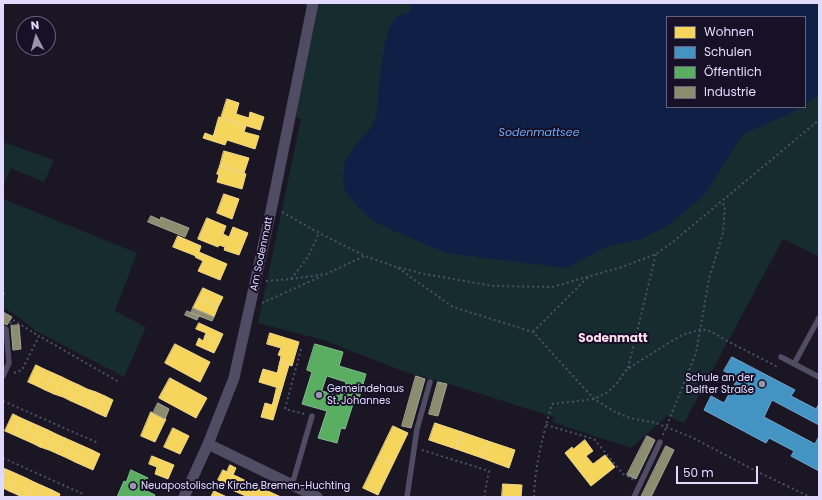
<!DOCTYPE html>
<html>
<head>
<meta charset="utf-8">
<style>
  body { margin:0 }
  #map { position:relative; width:822px; height:500px; overflow:hidden; background:#1a1623; font-family:Poppins,sans-serif }
  canvas { display:block }
  .frame { position:absolute; inset:0; border:4px solid #e1dafd; pointer-events:none }
  .legend { position:absolute; left:666px; top:16px; width:140px; height:92px; box-sizing:border-box; background:#171128; border:1px solid #68617d; margin:0; padding:5px 7px; list-style:none; font-size:12px; color:#e1dafd }
  .legend li { display:flex; align-items:center; gap:8px; height:20px }
  .legend b { width:20px; border:1px solid #68617d }
  .north { position:absolute; left:16px; top:16px; width:40px; height:40px; box-sizing:border-box; background:#171128; border:1px solid #68617d; border-radius:50%; rotate:354deg; font-size:11px; font-weight:700; line-height:16px; text-align:center; color:#e1dafd }
  .north::after { content:''; display:block; margin:auto; width:14px; height:18px; background:#9b95b1; clip-path:polygon(50% 0,100% 100%,50% 72%,0 100%) }
  .scale { position:absolute; left:676px; top:466px; width:82px; height:18px; box-sizing:border-box; border:2px solid #e1dafd; border-top:0; padding-left:5px; font-size:12px; line-height:14px; white-space:nowrap; color:#e1dafd; -webkit-text-stroke:3px #171128; paint-order:stroke }
</style>
</head>
<body>
<div id="map">
<canvas width="822" height="500"></canvas>
<div class="frame"></div>
<ul class="legend">
<li><b style="height:11px;background:#f6d55c"></b>Wohnen</li>
<li><b style="height:11px;background:#4393c3"></b>Schulen</li>
<li><b style="height:11px;background:#5aae61"></b>Öffentlich</li>
<li><b style="height:11px;background:#8c8c6e"></b>Industrie</li>
</ul>
<div class="north">N</div>
<div class="scale">50 m</div>
</div>
<script>
const ctx = document.querySelector('canvas').getContext('2d');
ctx.lineJoin = 'round';
function fillPath(path, color) { ctx.fillStyle = color; ctx.fill(path, 'evenodd'); }
function trace(path, color, width, dash) { ctx.strokeStyle = color; ctx.lineWidth = width; ctx.lineCap = dash ? 'butt' : 'round'; ctx.setLineDash(dash || []); ctx.stroke(path); }
function drawText(font, color, halo, rows, align = 'center') {
  ctx.font = font + ' Poppins,sans-serif'; ctx.lineWidth = 4; ctx.setLineDash([]); ctx.textBaseline = 'middle'; ctx.strokeStyle = halo; ctx.fillStyle = color; for (const [text, x, y, turn = 0] of rows) {
    ctx.save(); ctx.translate(x, y); ctx.rotate((+turn || 0) * Math.PI / 180); ctx.textAlign = isNaN(turn) ? turn : align; if (halo) ctx.strokeText(text, 0, 0); ctx.fillText(text, 0, 0); ctx.restore();
  }
}
fillPath(new Path2D(`
  M 303,3 L 819,3 L 819,255 L 818,256 L 783,239 L 684,423 L 667,416 L 631,448 L 552,422 L 554,417 L 449,384 L 408,373 L 323,340 L 258,323 L 301,119 L 285,114 L 307,7 ZM 667,17 L 805,17 L 805,107 L 667,107 Z
  M 3,142 L 54,160 L 44,182 L 11,168 L 3,186 Z
  M 3,199 L 137,253 L 115,311 L 146,327 L 124,377 L 36,331 L 17,316 L 3,308 Z`), '#162c2f');
fillPath(new Path2D(`
  M 413,3 L 819,3 L 819,95 L 805,104 L 805,17 L 667,17 L 667,107 L 800,107 L 789,114 L 743,134 L 705,194 L 669,225 L 641,239 L 606,247 L 567,268 L 446,253 L 374,222 L 356,205 L 345,190 L 343,177 L 345,162 L 356,144 L 371,128 L 377,114 L 380,75 L 385,43 L 390,27 L 397,16 L 409,13 Z`), '#101f46');
const homes = new Path2D(`
  M 227,99 L 239,103 L 236,114 L 249,118 L 250,112 L 264,117 L 260,130 L 221,118 Z
  M 219,117 L 246,126 L 244,132 L 259,136 L 255,149 L 227,140 L 225,145 L 203,138 L 205,133 L 213,136 Z
  M 224,151 L 249,158 L 244,173 L 220,166 Z
  M 220,166 L 246,174 L 242,189 L 217,182 L 219,175 L 217,174 Z
  M 224,194 L 239,199 L 232,219 L 217,213 Z
  M 207,218 L 226,226 L 223,234 L 229,237 L 233,227 L 248,233 L 239,255 L 224,250 L 225,247 L 219,245 L 218,247 L 198,239 Z
  M 178,236 L 201,246 L 199,252 L 227,264 L 220,280 L 198,271 L 203,261 L 195,257 L 196,256 L 173,247 Z
  M 203,288 L 223,297 L 218,307 L 198,298 Z
  M 198,298 L 218,307 L 214,317 L 193,308 Z
  M 199,323 L 223,334 L 219,343 L 205,336 L 206,333 L 196,329 Z
  M 270,333 L 299,342 L 292,366 L 280,362 L 281,356 L 278,355 L 281,348 L 267,344 Z
  M 205,336 L 219,343 L 214,353 L 196,345 L 199,338 L 203,341 Z
  M 175,344 L 210,362 L 200,382 L 165,363 Z
  M 280,362 L 289,365 L 282,389 L 259,382 L 263,369 L 277,373 Z
  M 36,365 L 44,369 L 37,386 L 28,382 Z
  M 44,369 L 53,373 L 45,390 L 37,386 Z
  M 53,373 L 62,377 L 54,394 L 45,390 Z
  M 62,377 L 70,381 L 63,397 L 54,394 Z
  M 170,378 L 207,398 L 196,418 L 159,398 Z
  M 70,381 L 79,385 L 71,401 L 63,397 Z
  M 79,385 L 87,389 L 80,405 L 71,401 Z
  M 277,387 L 282,389 L 273,420 L 261,417 L 265,403 L 272,405 Z
  M 87,389 L 96,392 L 89,409 L 80,405 Z
  M 96,392 L 105,396 L 97,413 L 89,409 Z
  M 105,396 L 113,400 L 106,417 L 97,413 Z
  M 151,412 L 166,419 L 155,442 L 141,436 Z
  M 13,414 L 21,418 L 14,435 L 5,431 Z
  M 21,418 L 30,422 L 23,439 L 14,435 Z
  M 30,422 L 39,426 L 32,443 L 23,439 Z
  M 435,423 L 462,432 L 456,449 L 429,440 Z
  M 39,426 L 48,430 L 40,447 L 32,443 Z
  M 393,426 L 408,433 L 393,464 L 378,457 Z
  M 173,428 L 189,436 L 180,454 L 164,447 Z
  M 48,430 L 56,434 L 49,450 L 40,447 Z
  M 462,432 L 488,441 L 482,458 L 456,449 Z
  M 56,434 L 65,438 L 58,454 L 49,450 Z
  M 65,438 L 74,442 L 67,458 L 58,454 Z
  M 585,440 L 593,451 L 586,456 L 593,464 L 605,455 L 615,467 L 591,486 L 565,453 L 572,447 L 573,449 Z
  M 488,441 L 515,450 L 509,468 L 482,458 Z
  M 74,442 L 83,446 L 75,462 L 67,458 Z
  M 83,446 L 92,450 L 84,466 L 75,462 Z
  M 92,450 L 100,454 L 93,470 L 84,466 Z
  M 152,456 L 174,465 L 168,479 L 155,474 L 157,467 L 149,464 Z
  M 378,457 L 393,464 L 378,495 L 363,488 Z
  M 230,465 L 236,468 L 233,475 L 227,472 Z
  M 3,468 L 8,470 L 3,482 Z
  M 8,470 L 17,474 L 9,491 L 3,488 L 3,482 Z
  M 223,470 L 238,477 L 233,487 L 218,480 Z
  M 17,474 L 26,478 L 18,495 L 9,491 Z
  M 238,477 L 257,486 L 251,497 L 248,497 L 232,490 Z
  M 26,478 L 34,482 L 28,497 L 22,497 L 18,495 Z
  M 34,482 L 43,486 L 38,497 L 28,497 Z
  M 503,484 L 522,485 L 521,497 L 502,497 Z
  M 43,486 L 52,490 L 49,497 L 38,497 Z
  M 257,486 L 281,497 L 251,497 Z
  M 52,490 L 60,494 L 59,497 L 49,497 Z
  M 214,491 L 227,497 L 211,497 Z`);
fillPath(homes, '#f6d55c');
trace(homes, '#f0d68c', 1);
const schools = new Path2D(`
  M 732,357 L 795,390 L 791,396 L 816,409 L 819,404 L 819,425 L 772,400 L 764,417 L 815,444 L 819,436 L 819,471 L 791,456 L 794,451 L 769,438 L 766,443 L 704,410 L 711,396 L 724,403 L 738,378 L 724,371 Z`);
fillPath(schools, '#4393c3');
trace(schools, '#72a8d4', 1);
const public = new Path2D(`
  M 315,344 L 343,352 L 339,366 L 366,374 L 358,402 L 354,401 L 345,429 L 341,428 L 337,443 L 318,438 L 327,411 L 302,404 L 312,372 L 307,370 ZM 327,376 L 346,382 L 343,393 L 341,392 L 340,396 L 322,391 Z
  M 131,470 L 148,478 L 143,489 L 155,495 L 154,497 L 117,497 L 124,481 L 126,482 Z`);
fillPath(public, '#5aae61');
trace(public, '#82bb90', 1);
const industry = new Path2D(`
  M 151,216 L 160,220 L 161,217 L 189,228 L 185,237 L 148,222 Z
  M 193,308 L 214,317 L 212,321 L 191,313 Z
  M 187,311 L 199,316 L 197,320 L 185,315 Z
  M 3,312 L 12,317 L 7,325 L 3,323 Z
  M 19,325 L 21,349 L 13,350 L 11,326 Z
  M 416,376 L 425,379 L 411,428 L 402,426 Z
  M 438,382 L 447,384 L 438,416 L 429,414 Z
  M 158,403 L 169,409 L 165,419 L 153,413 Z
  M 647,436 L 655,440 L 636,479 L 627,475 Z
  M 666,446 L 674,450 L 651,497 L 641,497 Z`);
fillPath(industry, '#8c8c6e');
trace(industry, '#a6a399', 1);
trace(new Path2D(`
  M 282,212 L 319,233 L 365,256 L 396,267 L 425,274 L 493,286 L 552,287 L 622,267 L 656,254 L 674,241 L 819,120
  M 398,268 L 453,307 L 533,332 L 594,399 L 615,412 L 630,418 L 656,423 L 691,437 L 760,473 L 810,497
  M 291,279 L 308,257 L 319,233
  M 266,281 L 291,279 L 326,274 L 365,256
  M 3,293 L 7,295
  M 262,303 L 322,276
  M 10,324 L 13,320 L 39,336
  M 533,332 L 589,276
  M 301,349 L 285,409 L 304,414
  M 628,368 L 656,254
  M 14,373 L 22,370 L 39,336 L 119,382
  M 3,401 L 98,443
  M 546,425 L 594,439 L 623,474 L 634,480
  M 663,435 L 696,353 L 709,279 L 723,233 L 725,206 L 721,202
  M 422,450 L 489,471 L 484,497
  M 3,458 L 83,494
  M 534,497 C 535,465 543,435 552,404 L 594,399 L 608,392 L 617,383 L 627,369 L 680,336 L 701,329 L 710,331 L 729,342 L 776,366 L 778,363`), '#4a5463', 2, [2, 3]);
trace(new Path2D(`
  M 3,328 L 6,329 L 9,363 L 3,376
  M 781,357 L 819,377
  M 794,364 L 819,318
  M 292,485 L 312,416
  M 407,497 L 417,429 L 430,382
  M 634,497 L 660,442`), '#4f4c63', 5.5);
trace(new Path2D(`
  M 208,444 L 317,497
  M 184,497 L 208,444 L 234,378 L 272,206 L 313,3`), '#4f4c63', 11);
for (const [x, y, r, color] of [
  [762,384,4,"#9b95b1"],
  [319,395,4,"#9b95b1"],
  [133,486,4,"#9b95b1"]
]) { const dot = new Path2D(); dot.arc(x, y, r, 0, 2 * Math.PI); ctx.fillStyle = color; ctx.fill(dot); trace(dot, '#171128', 1.5); }
drawText('10px', '#e1dafd', '#171128', [
  ["Am Sodenmatt",262,254,-78]
]);
drawText('10px', '#e1dafd', '#171128', [
  ["Schule an der",754,378,"right"],
  ["Delfter Straße",754,390,"right"],
  ["Gemeindehaus",327,389],
  ["St. Johannes",327,401],
  ["Neuapostolische Kirche Bremen-Huchting",141,486]
], 'left');
drawText('italic 11px', '#6dacf8', '#171128', [
  ["Sodenmattsee",539,133]
]);
drawText('bold 12px', '#fddcee', '#171128', [
  ["Sodenmatt",613,339]
]);
</script>
</body>
</html>
